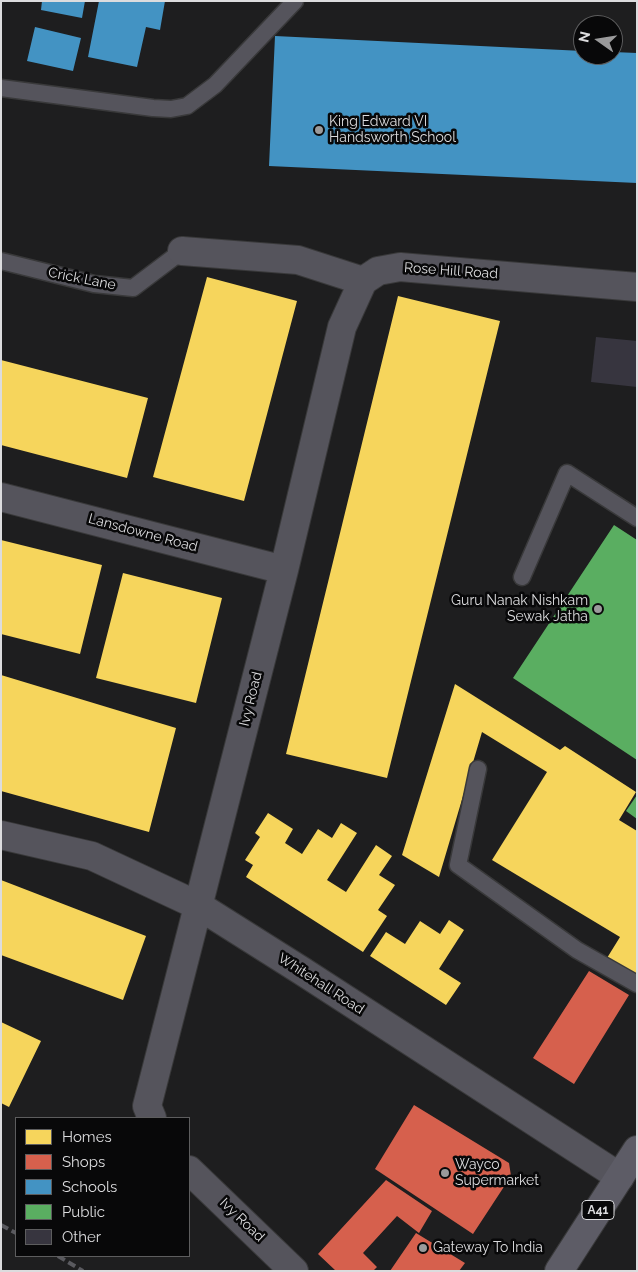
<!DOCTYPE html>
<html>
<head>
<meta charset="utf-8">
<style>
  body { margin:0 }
  #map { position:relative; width:638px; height:1272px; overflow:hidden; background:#1e1e1f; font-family:Raleway,sans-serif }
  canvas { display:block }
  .frame { position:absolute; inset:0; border:2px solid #dcdcde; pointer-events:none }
  .legend { position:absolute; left:15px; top:1117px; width:175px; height:140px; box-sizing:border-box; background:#080809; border:1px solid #5d5d5e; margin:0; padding:6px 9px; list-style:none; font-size:15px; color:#dcdcde }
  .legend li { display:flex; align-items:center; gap:10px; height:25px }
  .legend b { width:25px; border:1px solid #5d5d5e }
  .north { position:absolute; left:573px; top:15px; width:50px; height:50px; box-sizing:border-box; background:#080809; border:1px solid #5d5d5e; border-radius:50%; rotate:283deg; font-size:14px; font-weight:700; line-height:20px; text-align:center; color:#dcdcde }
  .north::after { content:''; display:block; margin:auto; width:18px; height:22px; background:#9a9a9b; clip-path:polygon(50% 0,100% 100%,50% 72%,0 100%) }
</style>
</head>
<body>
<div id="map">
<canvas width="638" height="1272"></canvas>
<div class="frame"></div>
<ul class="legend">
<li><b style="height:14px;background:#f6d55c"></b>Homes</li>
<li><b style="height:14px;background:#d6604d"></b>Shops</li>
<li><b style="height:14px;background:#4393c3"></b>Schools</li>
<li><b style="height:14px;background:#5aae61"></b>Public</li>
<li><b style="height:14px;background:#37353f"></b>Other</li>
</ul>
<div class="north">N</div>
</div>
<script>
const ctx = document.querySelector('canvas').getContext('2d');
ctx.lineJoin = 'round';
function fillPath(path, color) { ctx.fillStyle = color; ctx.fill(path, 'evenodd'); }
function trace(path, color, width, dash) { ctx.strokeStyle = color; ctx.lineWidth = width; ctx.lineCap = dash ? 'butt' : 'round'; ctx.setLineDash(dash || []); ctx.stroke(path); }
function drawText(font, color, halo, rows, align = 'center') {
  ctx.font = font + ' Raleway,sans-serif'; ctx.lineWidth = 5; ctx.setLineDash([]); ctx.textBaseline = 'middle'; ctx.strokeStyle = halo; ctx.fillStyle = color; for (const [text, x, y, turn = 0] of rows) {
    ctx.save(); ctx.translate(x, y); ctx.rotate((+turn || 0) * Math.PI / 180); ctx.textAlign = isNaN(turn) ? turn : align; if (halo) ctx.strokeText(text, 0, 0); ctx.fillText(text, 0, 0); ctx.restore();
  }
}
fillPath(new Path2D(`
  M 207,277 L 297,301 L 244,501 L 153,477 Z
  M 398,296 L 500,321 L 387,778 L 286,754 Z
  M 1,360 L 148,398 L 127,478 L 1,445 Z
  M 1,540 L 102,565 L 80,654 L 1,634 Z
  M 123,573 L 222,598 L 196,703 L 96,678 Z
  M 1,675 L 176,728 L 149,832 L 1,791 Z
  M 455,684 L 560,750 L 565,746 L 636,792 L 619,820 L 637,831 L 637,976 L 607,958 L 620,937 L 492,860 L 547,772 L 482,732 L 439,877 L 402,855 Z
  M 268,813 L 293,829 L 285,843 L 302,854 L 318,829 L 332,838 L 341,823 L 357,833 L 327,880 L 346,892 L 376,845 L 392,856 L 379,875 L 395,885 L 378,910 L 387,916 L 363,952 L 246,877 L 253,865 L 245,860 L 260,837 L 255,833 Z
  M 1,880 L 146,936 L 123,1000 L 1,955 Z
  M 449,920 L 464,930 L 439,969 L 461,983 L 446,1005 L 370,956 L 386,932 L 405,944 L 420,921 L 440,934 Z
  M 1,1022 L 41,1041 L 9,1107 L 1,1103 Z`), '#f6d55c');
fillPath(new Path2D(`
  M 589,971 L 629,995 L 574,1084 L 533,1058 Z
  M 414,1105 L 509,1163 L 511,1176 L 473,1234 L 375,1169 Z
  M 386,1180 L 432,1211 L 419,1233 L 397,1216 L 363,1253 L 377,1267 L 373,1271 L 336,1271 L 318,1254 Z
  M 416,1233 L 465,1263 L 459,1271 L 390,1271 Z`), '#d6604d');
fillPath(new Path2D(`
  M 42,1 L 85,1 L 82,18 L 41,10 Z
  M 99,1 L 165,1 L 160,30 L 146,27 L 137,67 L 88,57 Z
  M 35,27 L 81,38 L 73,71 L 27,61 Z
  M 275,36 L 583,51 L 583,55 L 613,55 L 613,52 L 637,53 L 637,183 L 269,166 Z`), '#4393c3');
fillPath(new Path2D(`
  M 614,525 L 637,540 L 637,760 L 513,678 Z
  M 637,795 L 637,819 L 626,811 Z`), '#5aae61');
fillPath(new Path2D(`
  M 596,337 L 637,341 L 637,387 L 591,382 Z`), '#37353f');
const lane = new Path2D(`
  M 1,88 L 153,108 L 171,109 L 187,106 L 215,85 L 295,1
  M 1,261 L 94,284 L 133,288 L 182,251
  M 522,577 L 567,473 L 637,518
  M 478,769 L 458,865 L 577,950 L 637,984`);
const street = new Path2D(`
  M 182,251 L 298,260 L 363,281
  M 363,281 L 378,271 L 400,267 L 637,287
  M 1,497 L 284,570
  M 1,835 L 92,856 L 199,906 L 302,971 L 620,1177
  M 152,1118 L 147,1106 L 284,570 L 342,327 L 363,281
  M 189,1170 L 294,1271`);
const highway = new Path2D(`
  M 559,1271 L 637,1150`);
trace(lane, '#39393a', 19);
trace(street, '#39393a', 30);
trace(highway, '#39393a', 30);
trace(lane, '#55545c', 16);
trace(street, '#55545c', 28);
trace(highway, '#5d5c66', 28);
trace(new Path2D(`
  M 1,1225 L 16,1233
  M 58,1256 L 83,1271`), '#5a5a5f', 4, [8, 4]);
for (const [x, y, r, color] of [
  [319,130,5,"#9a9a9b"],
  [598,609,5,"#9a9a9b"],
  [445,1173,5,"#9a9a9b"],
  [423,1248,5,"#9a9a9b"]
]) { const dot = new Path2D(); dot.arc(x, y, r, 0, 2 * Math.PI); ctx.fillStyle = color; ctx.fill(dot); trace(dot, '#080809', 2); }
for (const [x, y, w] of [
  [598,1210,32]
]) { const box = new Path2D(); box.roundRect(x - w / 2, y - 9.5, w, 19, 4); ctx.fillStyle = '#080809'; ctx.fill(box); trace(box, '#dcdcde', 1); }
drawText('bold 12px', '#dcdcde', null, [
  ["A41",598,1210]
]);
drawText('14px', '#dcdcde', '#080809', [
  ["King Edward VI",329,122],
  ["Handsworth School",329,138],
  ["Guru Nanak Nishkam",588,601,"right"],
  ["Sewak Jatha",588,617,"right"],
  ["Wayco",455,1165],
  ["Supermarket",455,1181],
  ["Gateway To India",433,1248]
], 'left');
drawText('14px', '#dcdcde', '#080809', [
  ["Rose Hill Road",451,271,4],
  ["Crick Lane",82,279,11],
  ["Lansdowne Road",143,533,15],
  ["Ivy Road",251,699,-76],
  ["Whitehall Road",321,984,33],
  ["Ivy Road",242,1220,44]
]);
</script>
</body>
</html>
